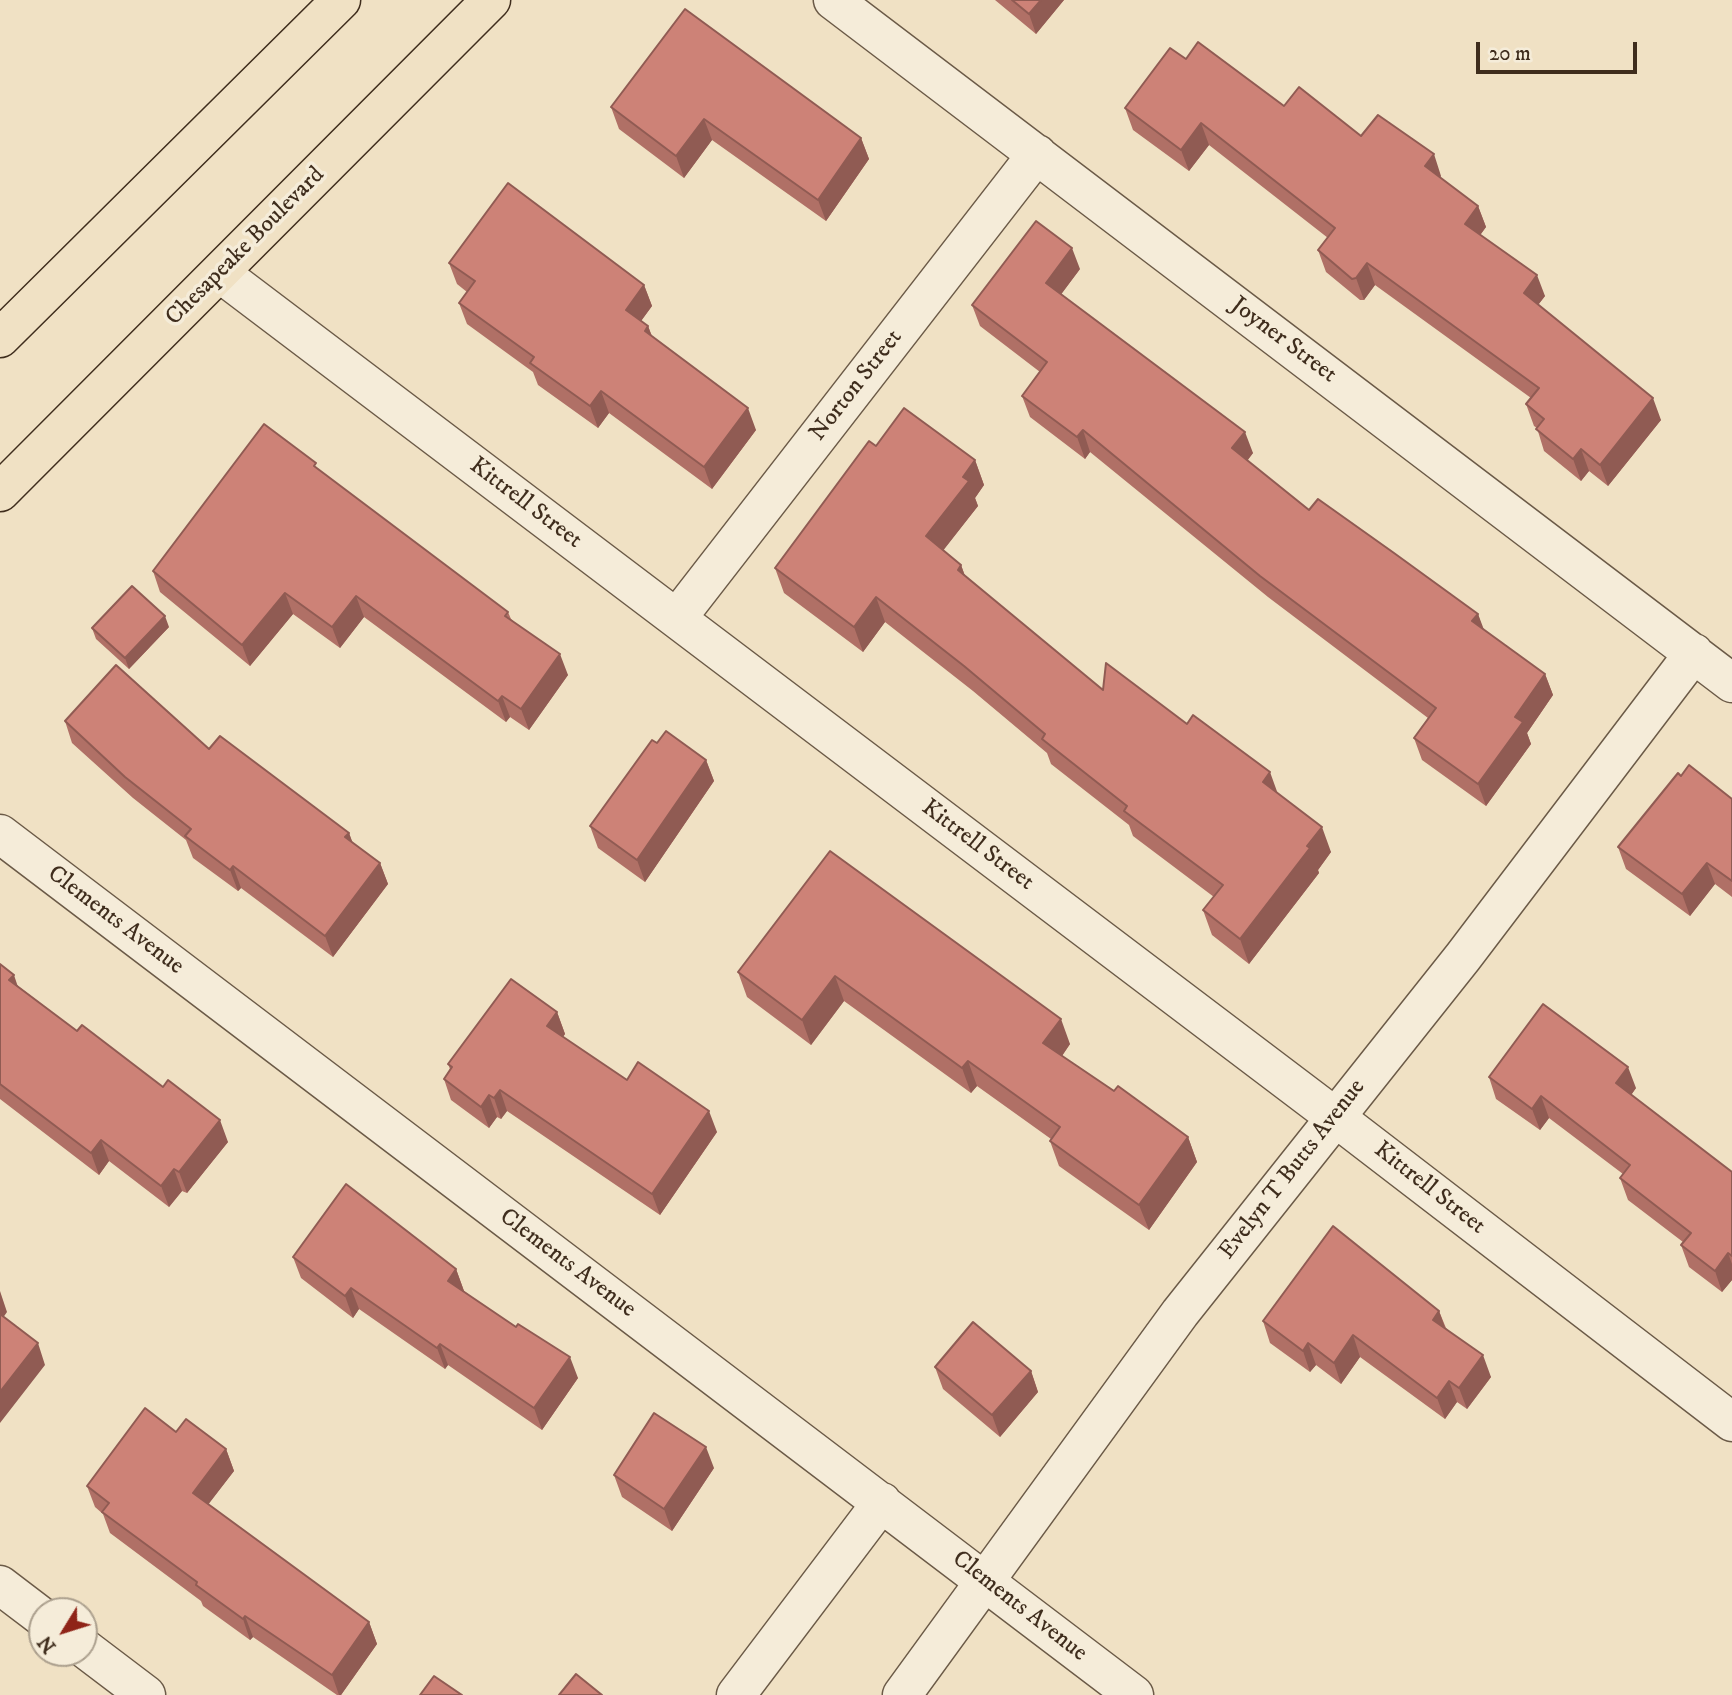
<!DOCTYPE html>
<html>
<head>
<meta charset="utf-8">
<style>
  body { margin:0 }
  #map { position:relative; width:1732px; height:1695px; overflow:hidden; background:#f0e1c4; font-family:"IM FELL DW Pica",serif }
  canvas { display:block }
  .north { position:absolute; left:28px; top:1597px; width:70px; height:70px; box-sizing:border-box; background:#f5ecd9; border:2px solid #aca08e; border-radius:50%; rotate:232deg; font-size:19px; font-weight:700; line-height:28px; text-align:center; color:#3f2d1d }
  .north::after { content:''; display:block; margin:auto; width:24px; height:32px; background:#8f2418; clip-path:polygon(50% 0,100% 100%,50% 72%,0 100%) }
  .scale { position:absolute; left:1476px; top:42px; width:161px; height:32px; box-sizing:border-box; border:4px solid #3f2d1d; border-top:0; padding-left:9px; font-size:21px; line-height:24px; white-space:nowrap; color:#3f2d1d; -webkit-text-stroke:5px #f5ecd9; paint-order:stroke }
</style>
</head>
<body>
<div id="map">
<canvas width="1732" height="1695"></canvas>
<div class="north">N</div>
<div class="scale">20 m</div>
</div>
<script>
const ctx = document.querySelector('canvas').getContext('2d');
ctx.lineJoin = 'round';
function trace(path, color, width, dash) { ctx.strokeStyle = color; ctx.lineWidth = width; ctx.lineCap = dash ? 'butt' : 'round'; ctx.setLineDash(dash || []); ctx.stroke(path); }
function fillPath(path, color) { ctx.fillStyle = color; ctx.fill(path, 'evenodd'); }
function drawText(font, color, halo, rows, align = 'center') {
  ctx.font = font + ' "IM FELL DW Pica",serif'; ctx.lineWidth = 7; ctx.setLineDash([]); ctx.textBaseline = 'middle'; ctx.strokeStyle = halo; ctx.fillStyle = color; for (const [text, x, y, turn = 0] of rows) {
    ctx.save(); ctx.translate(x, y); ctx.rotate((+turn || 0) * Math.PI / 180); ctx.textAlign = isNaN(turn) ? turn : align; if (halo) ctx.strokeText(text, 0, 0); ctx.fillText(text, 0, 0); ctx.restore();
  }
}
const minor = new Path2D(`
  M 833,0 L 1732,683
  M 220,273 L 1335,1117 L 1732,1422
  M 677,618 L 1037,154
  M 0,834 L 1134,1695
  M 0,1585 L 42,1617
  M 84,1648 L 146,1695
  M 736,1695 L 882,1502
  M 902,1695 L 1180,1313 L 1463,957 L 1694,653`);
const major = new Path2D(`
  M 0,338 L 341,0
  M 0,492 L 491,0`);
trace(minor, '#6b5a47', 41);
trace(major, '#3f2d1d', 41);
trace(minor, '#f5ecd9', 38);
trace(major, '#f0e1c4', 38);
fillPath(new Path2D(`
  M 995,0 L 1064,0 L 1036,34 Z
  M 1186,59 L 1284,106 L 1361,136 L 1441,176 L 1440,177 L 1478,206 L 1486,227 L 1480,235 L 1545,296 L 1538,305 L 1661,420 L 1608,486 L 1589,471 L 1581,481 L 1544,451 L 1537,428 L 1534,426 L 1526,404 L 1531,398 L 1375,285 L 1364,300 L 1360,300 L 1326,272 L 1318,250 L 1328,238 L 1209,145 L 1189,171 L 1133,130 L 1125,108 Z
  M 611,107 L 861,138 L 869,159 L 826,221 L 712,140 L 684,178 L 619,129 Z
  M 449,263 L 644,285 L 652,306 L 641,321 L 648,326 L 652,336 L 756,430 L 712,489 L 609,413 L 598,428 L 538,385 L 533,372 L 467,324 L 459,303 L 467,292 L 457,284 Z
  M 1080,269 L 1061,294 L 1253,453 L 1247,461 L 1309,510 L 1478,614 L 1483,630 L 1545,674 L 1553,695 L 1527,733 L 1531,744 L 1486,806 L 1422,760 L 1414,738 L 1428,718 L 1268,597 L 1090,452 L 1085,459 L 1030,417 L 1022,396 L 1040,372 L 980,326 L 972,305 Z
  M 876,446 L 975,460 L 984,485 L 975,498 L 978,506 L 943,550 L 961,565 L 965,576 L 1103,690 L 1277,793 L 1331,852 L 1318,870 L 1319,873 L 1249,964 L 1212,935 L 1203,910 L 1214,897 L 1133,836 L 1129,825 L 1051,764 L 1047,753 L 973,691 L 885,622 L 863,652 L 784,593 L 775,568 Z
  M 318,470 L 508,612 L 511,619 L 568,675 L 529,730 L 510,717 L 506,722 L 364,617 L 340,648 L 293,614 L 250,666 L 160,592 L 153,571 Z
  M 169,627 L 129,669 L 96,639 L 92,628 Z
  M 65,721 L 349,833 L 352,842 L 380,863 L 388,884 L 333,957 L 241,888 L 238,891 L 193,858 L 186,840 L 133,798 L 72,743 Z
  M 657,743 L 706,760 L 714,781 L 645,882 L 598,848 L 590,826 Z
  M 1681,776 L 1732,799 L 1732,897 L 1715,884 L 1690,916 L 1626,869 L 1618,847 Z
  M 830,851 L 1070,1044 L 1062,1056 L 1114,1091 L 1188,1137 L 1197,1162 L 1149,1230 L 1059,1166 L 1050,1141 L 1051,1139 L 977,1086 L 971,1093 L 844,1001 L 811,1045 L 747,997 L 738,972 Z
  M 0,964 L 18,986 L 77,1031 L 228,1142 L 187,1193 L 182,1191 L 169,1207 L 109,1161 L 99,1175 L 0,1099 Z
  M 557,1012 L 565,1034 L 563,1037 L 627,1080 L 717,1132 L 660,1215 L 507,1111 L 501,1119 L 497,1117 L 489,1128 L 451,1100 L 444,1079 L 450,1069 L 448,1064 Z
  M 1489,1077 L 1636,1088 L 1631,1095 L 1732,1172 L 1732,1280 L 1722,1292 L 1689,1267 L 1681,1245 L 1683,1242 L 1628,1200 L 1620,1178 L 1623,1174 L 1549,1118 L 1540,1130 L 1496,1099 Z
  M 293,1257 L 456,1269 L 464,1291 L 578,1378 L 542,1430 L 448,1365 L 445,1369 L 359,1309 L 353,1318 L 301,1278 Z
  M 1439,1311 L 1446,1328 L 1491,1377 L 1467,1409 L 1457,1402 L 1445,1419 L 1360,1357 L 1341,1384 L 1316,1365 L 1310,1372 L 1270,1343 L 1263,1321 Z
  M 935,1367 L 1031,1371 L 1038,1392 L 1000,1437 L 943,1389 Z
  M 176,1432 L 226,1449 L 234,1471 L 208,1504 L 369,1622 L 377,1644 L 341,1695 L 337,1695 L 253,1637 L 250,1640 L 203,1606 L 201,1601 L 110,1533 L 103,1514 L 95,1507 L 87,1486 Z
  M 714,1468 L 672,1531 L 622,1497 L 614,1475 Z`), '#b07066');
fillPath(new Path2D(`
  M 1041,0 L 1064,0 L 1036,34 L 1029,14 Z
  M 704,119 L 712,140 L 684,178 L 676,156 Z
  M 1201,123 L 1209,145 L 1189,171 L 1181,150 Z
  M 861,138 L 869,159 L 826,221 L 818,200 Z
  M 1434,154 L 1441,176 L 1433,188 L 1425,166 Z
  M 1478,206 L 1486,227 L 1473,245 L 1465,224 Z
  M 1072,248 L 1080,269 L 1054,304 L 1046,283 Z
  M 1367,263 L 1375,285 L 1364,300 L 1356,278 Z
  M 1537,275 L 1545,296 L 1531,314 L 1524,293 Z
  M 644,285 L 652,306 L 633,332 L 626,310 Z
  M 648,326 L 656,348 L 645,331 Z
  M 601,391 L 609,413 L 598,428 L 590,406 Z
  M 1653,398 L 1661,420 L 1608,486 L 1600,465 Z
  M 748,408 L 756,430 L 712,489 L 704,467 Z
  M 1083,430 L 1090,452 L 1085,459 L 1077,437 Z
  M 1245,432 L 1253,453 L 1240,470 L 1232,448 Z
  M 1581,449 L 1589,471 L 1581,481 L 1573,459 Z
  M 975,460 L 984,485 L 975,498 L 978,506 L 935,561 L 926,536 L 963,477 Z
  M 961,565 L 970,590 L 958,570 Z
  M 285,593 L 293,614 L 250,666 L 242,645 Z
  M 356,596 L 364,617 L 340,648 L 332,627 Z
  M 876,597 L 885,622 L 863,652 L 854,627 Z
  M 1478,614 L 1486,635 L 1472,621 Z
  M 165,616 L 169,627 L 129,669 L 125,658 Z
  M 560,654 L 568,675 L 529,730 L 521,709 Z
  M 1545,674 L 1553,695 L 1527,733 L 1531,744 L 1486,806 L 1478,784 L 1515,717 Z
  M 502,696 L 510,717 L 506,722 L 498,701 Z
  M 706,760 L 714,781 L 645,882 L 637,860 Z
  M 1270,772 L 1279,797 L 1263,782 Z
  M 1322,827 L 1331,852 L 1318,870 L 1319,873 L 1249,964 L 1240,939 Z
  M 349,833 L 357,854 L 345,837 Z
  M 380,863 L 388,884 L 333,957 L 325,936 Z
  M 1707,863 L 1715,884 L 1690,916 L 1682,894 Z
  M 233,866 L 241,888 L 238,891 L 230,870 Z
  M 14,975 L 21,996 L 9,980 Z
  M 835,976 L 844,1001 L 811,1045 L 802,1020 Z
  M 557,1012 L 565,1034 L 555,1047 L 547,1026 Z
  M 1061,1019 L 1070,1044 L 1053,1069 L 1043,1043 Z
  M 968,1061 L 977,1086 L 971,1093 L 962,1068 Z
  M 1628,1067 L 1636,1088 L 1624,1105 L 1616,1083 Z
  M 500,1090 L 507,1111 L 501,1119 L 494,1098 Z
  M 489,1095 L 497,1117 L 489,1128 L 481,1107 Z
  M 1541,1096 L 1549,1118 L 1540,1130 L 1532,1109 Z
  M 709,1111 L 717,1132 L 660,1215 L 652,1194 Z
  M 220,1120 L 228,1142 L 187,1193 L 179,1172 Z
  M 1188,1137 L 1197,1162 L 1149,1230 L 1139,1205 Z
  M 101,1140 L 109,1161 L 99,1175 L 91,1153 Z
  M 174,1169 L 182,1191 L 169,1207 L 161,1186 Z
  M 1728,1253 L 1732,1264 L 1732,1280 L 1722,1292 L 1715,1271 Z
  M 456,1269 L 464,1291 L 456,1302 L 448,1281 Z
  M 351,1288 L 359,1309 L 353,1318 L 345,1296 Z
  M 0,1291 L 7,1312 L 0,1322 Z
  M 1439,1311 L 1447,1333 L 1433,1320 Z
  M 1353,1335 L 1360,1357 L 1341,1384 L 1334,1363 Z
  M 38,1343 L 45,1365 L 0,1423 L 0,1392 Z
  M 1308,1343 L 1316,1365 L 1310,1372 L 1303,1351 Z
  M 440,1344 L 448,1365 L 445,1369 L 437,1348 Z
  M 1483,1355 L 1491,1377 L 1467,1409 L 1459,1388 Z
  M 570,1357 L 578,1378 L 542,1430 L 534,1408 Z
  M 1031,1371 L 1038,1392 L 1000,1437 L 992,1415 Z
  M 1449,1381 L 1457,1402 L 1445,1419 L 1437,1398 Z
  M 706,1447 L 714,1468 L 672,1531 L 664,1509 Z
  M 226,1449 L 234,1471 L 201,1514 L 193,1493 Z
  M 245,1616 L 253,1637 L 250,1640 L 243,1619 Z
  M 369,1622 L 377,1644 L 341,1695 L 339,1695 L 332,1675 Z`), '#905b53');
const building = new Path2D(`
  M 1012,0 L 1041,0 L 1029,14 Z
  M 685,9 L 861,138 L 818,200 L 704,119 L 676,156 L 611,107 Z
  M 1198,42 L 1284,106 L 1299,87 L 1361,136 L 1378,115 L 1434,154 L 1425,166 L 1478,206 L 1465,224 L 1537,275 L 1524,293 L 1653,398 L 1600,465 L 1581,449 L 1573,459 L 1536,429 L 1544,419 L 1526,404 L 1539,388 L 1367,263 L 1356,278 L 1352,279 L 1318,250 L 1335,228 L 1201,123 L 1181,150 L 1125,108 L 1170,48 L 1186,59 Z
  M 508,183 L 644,285 L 626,310 L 648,326 L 645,331 L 748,408 L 704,467 L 601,391 L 590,406 L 530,363 L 534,357 L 459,303 L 475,281 L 449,263 Z
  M 1036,221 L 1072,248 L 1046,283 L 1245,432 L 1232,448 L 1309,510 L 1318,499 L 1394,553 L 1478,614 L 1472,621 L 1545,674 L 1515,717 L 1523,722 L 1478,784 L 1414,738 L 1436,708 L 1260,576 L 1083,430 L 1077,437 L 1022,396 L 1047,362 L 972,305 Z
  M 904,408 L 975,460 L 963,477 L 969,481 L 926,536 L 961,565 L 958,570 L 1103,690 L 1106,663 L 1187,724 L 1193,715 L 1270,772 L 1263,782 L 1322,827 L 1307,846 L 1310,848 L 1240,939 L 1203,910 L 1223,885 L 1124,811 L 1127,806 L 1042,739 L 1045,734 L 964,666 L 876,597 L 854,627 L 775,568 L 869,441 L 876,446 Z
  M 264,424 L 316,463 L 314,466 L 508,612 L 505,616 L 560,654 L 521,709 L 502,696 L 498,701 L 356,596 L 332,627 L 285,593 L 242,645 L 153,571 Z
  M 132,586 L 165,616 L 125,658 L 92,628 Z
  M 116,665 L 209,749 L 220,736 L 349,833 L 345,837 L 380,863 L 325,936 L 233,866 L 230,870 L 185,836 L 191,829 L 125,777 L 65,721 Z
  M 666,731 L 706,760 L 637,860 L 590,826 L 652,740 L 657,743 Z
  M 1689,765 L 1732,799 L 1732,881 L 1707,863 L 1682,894 L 1618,847 L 1678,773 L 1681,776 Z
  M 830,851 L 1061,1019 L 1043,1043 L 1114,1091 L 1118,1086 L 1188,1137 L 1139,1205 L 1050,1141 L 1060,1127 L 968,1061 L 962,1068 L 835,976 L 802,1020 L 738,972 Z
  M 0,964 L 14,975 L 9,980 L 77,1031 L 82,1025 L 163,1087 L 168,1080 L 220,1120 L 179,1172 L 174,1169 L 161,1186 L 101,1140 L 91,1153 L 0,1084 Z
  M 511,979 L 557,1012 L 547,1026 L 627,1080 L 638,1062 L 709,1111 L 652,1194 L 500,1090 L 494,1098 L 489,1095 L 481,1107 L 444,1079 L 452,1067 L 448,1064 Z
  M 1543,1004 L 1628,1067 L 1616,1083 L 1732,1172 L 1732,1256 L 1728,1253 L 1715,1271 L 1681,1245 L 1691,1233 L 1620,1178 L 1630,1165 L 1541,1096 L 1532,1109 L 1489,1077 Z
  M 346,1184 L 456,1269 L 448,1281 L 516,1327 L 518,1324 L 570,1357 L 534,1408 L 440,1344 L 437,1348 L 351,1288 L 345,1296 L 293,1257 Z
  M 1333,1226 L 1439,1311 L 1433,1320 L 1483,1355 L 1459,1388 L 1449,1381 L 1437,1398 L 1353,1335 L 1334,1363 L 1308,1343 L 1303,1351 L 1263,1321 Z
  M 0,1314 L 38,1343 L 0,1392 Z
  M 973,1322 L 1031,1371 L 992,1415 L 935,1367 Z
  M 145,1408 L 176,1432 L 186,1419 L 226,1449 L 193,1493 L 369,1622 L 332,1675 L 245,1616 L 243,1619 L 196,1585 L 197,1582 L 102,1512 L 109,1503 L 87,1486 Z
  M 654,1413 L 706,1447 L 664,1509 L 614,1475 Z
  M 576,1674 L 602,1695 L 559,1695 Z
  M 434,1676 L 462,1695 L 420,1695 Z`);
fillPath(building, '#cd8277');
trace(building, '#905b53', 2);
drawText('24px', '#3f2d1d', '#f5ecd9', [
  ["Chesapeake Boulevard",246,247,-45],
  ["Joyner Street",1283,341,37],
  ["Norton Street",857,386,-52],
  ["Kittrell Street",525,504,37],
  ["Kittrell Street",977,846,37],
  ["Clements Avenue",115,921,37],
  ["Evelyn T Butts Avenue",1293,1170,-52],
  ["Kittrell Street",1429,1189,38],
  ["Clements Avenue",567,1264,37],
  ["Clements Avenue",1019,1607,38]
]);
</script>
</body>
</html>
